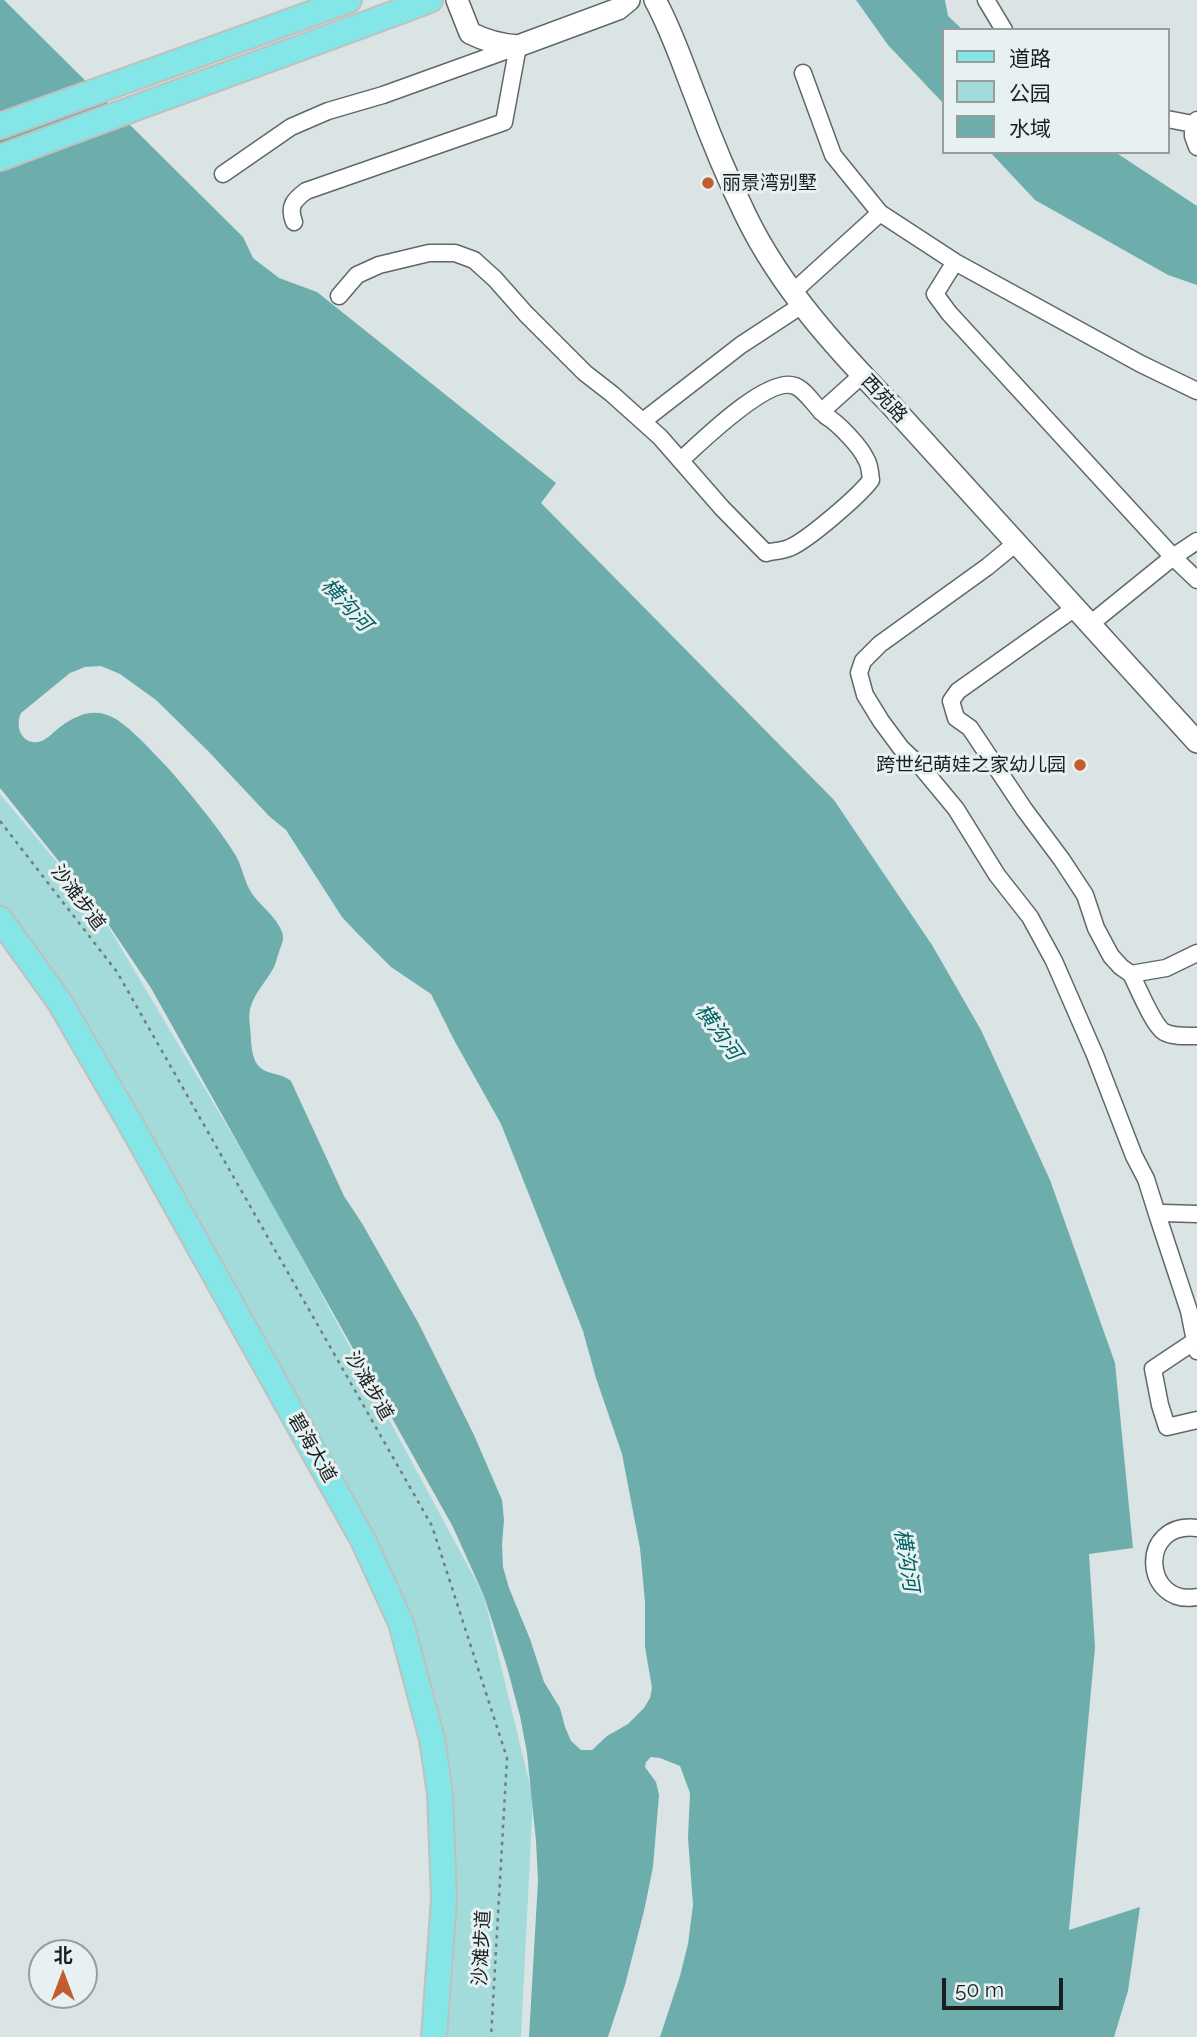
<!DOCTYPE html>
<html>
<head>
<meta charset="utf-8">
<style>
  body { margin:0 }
  #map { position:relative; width:1197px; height:2037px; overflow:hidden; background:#dae4e4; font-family:Raleway,"Noto Sans SC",sans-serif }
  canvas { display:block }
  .legend { position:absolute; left:942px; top:28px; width:228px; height:126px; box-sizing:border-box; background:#e7f1f1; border:2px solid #959d9d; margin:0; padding:9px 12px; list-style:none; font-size:21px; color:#1b1e1e }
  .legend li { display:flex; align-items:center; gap:14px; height:35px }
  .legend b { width:35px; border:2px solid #959d9d }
  .north { position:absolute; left:28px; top:1939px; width:70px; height:70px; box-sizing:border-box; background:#e7f1f1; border:2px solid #959d9d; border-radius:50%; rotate:0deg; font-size:19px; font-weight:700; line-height:28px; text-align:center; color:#1b1e1e }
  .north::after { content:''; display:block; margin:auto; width:24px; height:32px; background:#c35d2d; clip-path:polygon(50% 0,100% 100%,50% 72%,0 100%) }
  .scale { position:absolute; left:942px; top:1978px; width:121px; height:32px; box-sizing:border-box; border:4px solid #1b1e1e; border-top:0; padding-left:9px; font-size:21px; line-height:24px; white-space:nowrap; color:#1b1e1e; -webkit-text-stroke:5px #e7f1f1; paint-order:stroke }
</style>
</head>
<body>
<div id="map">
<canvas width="1197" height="2037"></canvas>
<ul class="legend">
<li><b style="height:9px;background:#84e6e6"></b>道路</li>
<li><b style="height:19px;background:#a2dbda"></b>公园</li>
<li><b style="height:19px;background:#6daead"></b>水域</li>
</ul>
<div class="north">北</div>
<div class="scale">50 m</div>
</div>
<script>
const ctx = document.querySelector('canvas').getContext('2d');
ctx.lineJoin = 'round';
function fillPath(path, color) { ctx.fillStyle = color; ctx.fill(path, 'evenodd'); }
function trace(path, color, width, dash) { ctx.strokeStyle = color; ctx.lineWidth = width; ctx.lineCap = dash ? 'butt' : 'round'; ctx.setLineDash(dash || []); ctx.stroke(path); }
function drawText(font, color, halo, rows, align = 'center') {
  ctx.font = font + ' Raleway,"Noto Sans SC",sans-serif'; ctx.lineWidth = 6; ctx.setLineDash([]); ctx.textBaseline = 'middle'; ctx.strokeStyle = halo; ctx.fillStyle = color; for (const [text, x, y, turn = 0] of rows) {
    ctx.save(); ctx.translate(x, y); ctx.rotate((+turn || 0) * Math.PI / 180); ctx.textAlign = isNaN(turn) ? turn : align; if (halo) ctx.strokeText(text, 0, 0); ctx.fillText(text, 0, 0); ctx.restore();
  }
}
fillPath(new Path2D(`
  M 0,794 L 102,916 L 267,1193 L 484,1596 L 533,1798 L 521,2037 L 431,2037 L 443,1841 L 395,1610 L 0,919 Z`), '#a2dbda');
fillPath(new Path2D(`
  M 0,0 L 4,0 L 243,237 L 253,258 L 279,278 L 317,292 L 556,483 L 541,503 L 834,800 L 932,945 L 981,1030 L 1050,1180 L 1115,1363 L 1133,1548 L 1089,1554 L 1095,1647 L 1069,1930 L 1140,1907 L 1128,1991 L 1114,2037 L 660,2037 L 680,1976 L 688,1944 L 693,1905 L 688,1838 L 690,1793 L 680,1766 L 660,1758 L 651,1757 L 646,1762 L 645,1767 L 656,1782 L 659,1795 L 653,1867 L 644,1911 L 625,1985 L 608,2037 L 529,2037 L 538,1881 L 536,1841 L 527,1753 L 520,1716 L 507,1667 L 484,1596 L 453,1527 L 151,988 L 102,915 L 0,788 ZM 101,666 L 120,674 L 156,700 L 208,751 L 269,816 L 286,830 L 342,917 L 356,932 L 391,967 L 431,994 L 454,1040 L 501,1124 L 583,1331 L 596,1378 L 622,1454 L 640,1548 L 645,1602 L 645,1647 L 652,1688 L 650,1698 L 644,1708 L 628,1724 L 607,1736 L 592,1750 L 581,1750 L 571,1741 L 565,1727 L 560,1708 L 544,1682 L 530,1639 L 509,1588 L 503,1567 L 502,1544 L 504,1520 L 502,1500 L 474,1435 L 419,1324 L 363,1225 L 344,1196 L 291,1081 C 281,1073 271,1075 262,1069 C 253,1063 252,1051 251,1041 C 251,1031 248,1018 250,1009 C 254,993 267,981 274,967 C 276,963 277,957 279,952 C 281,945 285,940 282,932 C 277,918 262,907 253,895 C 244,883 243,868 236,856 C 219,828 196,801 175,776 C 166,765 155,755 146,745 C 117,716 98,699 60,727 C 52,733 44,744 33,742 C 19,740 16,724 21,713 L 70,673 L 85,667 Z
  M 856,0 L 945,0 L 948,16 L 963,30 L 943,30 L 943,103 L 888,45 Z
  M 990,152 L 1115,152 L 1197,206 L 1197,285 L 1168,275 L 1035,200 Z`), '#6daead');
const street = new Path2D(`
  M 986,0 L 1004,30
  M 803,73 L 833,155 L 880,213 L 955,262 L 1141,364 L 1197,391
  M 1167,119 L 1193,124
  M 1197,120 L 1193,124 L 1193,136 L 1197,147
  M 223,174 L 291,127 L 328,111 L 383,95 L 516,47
  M 294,222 C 288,206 294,200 306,191 L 504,122 L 518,46
  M 955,262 L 935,294 L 949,313 L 1173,557 L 1197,580
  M 793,292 L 880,213
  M 339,296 L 357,275 L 379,265 L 429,253 L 455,253 L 474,260 L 495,279 L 526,314 L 585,373 L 612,394 L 660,437 L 722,508 L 766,553 C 773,551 782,551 789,548 C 807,541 859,496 871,480 C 870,473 870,465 866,459 C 860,446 838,423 826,416 C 816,408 806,390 795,386 C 768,375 701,442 681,460
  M 821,412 L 862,375
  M 643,421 L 741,345 L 802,305
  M 1015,544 L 987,567 L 880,644 L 863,661 L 859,673 L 865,695 L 881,721 L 901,748 L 922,768 L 956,809 L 997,875 L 1030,917 L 1054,961 L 1095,1055 L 1134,1156 L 1146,1179 L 1158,1217
  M 1075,608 L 958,691 L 951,701 L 956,718 L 970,728 L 1024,809 L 1062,860 L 1085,895 L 1096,928 L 1111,956 L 1121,967 L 1131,974 L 1166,968 L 1197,953
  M 1089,625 L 1173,557 L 1197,541
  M 1131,974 C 1138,987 1153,1025 1164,1032 C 1174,1037 1186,1036 1197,1036
  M 1197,1214 L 1164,1213 L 1158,1217 L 1189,1311 L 1197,1351
  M 1195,1341 L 1153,1369 L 1160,1405 L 1167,1427 L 1197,1420
  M 1197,1528 C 1137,1521 1143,1607 1197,1597`);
const secondary = new Path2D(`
  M 457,0 L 470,33 C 486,41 500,45 518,46 L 618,9 L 629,0
  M 655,0 C 673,33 684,68 698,103 C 712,141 728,179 746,216 C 781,288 836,348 891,405 L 1197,742`);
const primary = new Path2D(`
  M 0,126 L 349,0
  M 0,158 C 143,104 287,54 430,0
  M 0,919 L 59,1001 L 130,1123 L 363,1540 L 401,1623 L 432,1739 L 440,1794 L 444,1899 L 434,2037`);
trace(street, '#5f6868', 19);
trace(secondary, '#5f6868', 24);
trace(primary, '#bfc0c0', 28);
trace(new Path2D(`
  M 0,821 L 117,972 L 432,1526 L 507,1758 L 491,2037`), '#767c7c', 2.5, [3.5, 5]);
trace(street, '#fff', 16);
trace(secondary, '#fff', 21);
trace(primary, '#84e6e6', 24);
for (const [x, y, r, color] of [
  [708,183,7,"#c35d2d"],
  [1080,765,7,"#c35d2d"]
]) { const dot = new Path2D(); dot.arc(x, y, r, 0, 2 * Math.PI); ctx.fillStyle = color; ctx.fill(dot); trace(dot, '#e7f1f1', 2.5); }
drawText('19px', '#1b1e1e', '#e7f1f1', [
  ["丽景湾别墅",722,183],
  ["跨世纪萌娃之家幼儿园",1066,765,"right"]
], 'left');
drawText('19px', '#1b1e1e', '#e7f1f1', [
  ["西苑路",884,399,47],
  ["沙滩步道",78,898,53],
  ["沙滩步道",369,1386,60],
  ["碧海大道",312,1448,60],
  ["沙滩步道",482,1948,-87]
]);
drawText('italic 21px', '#006262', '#e7f1f1', [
  ["横沟河",346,605,47],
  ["横沟河",718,1032,54],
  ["横沟河",906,1560,81]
]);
</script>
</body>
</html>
